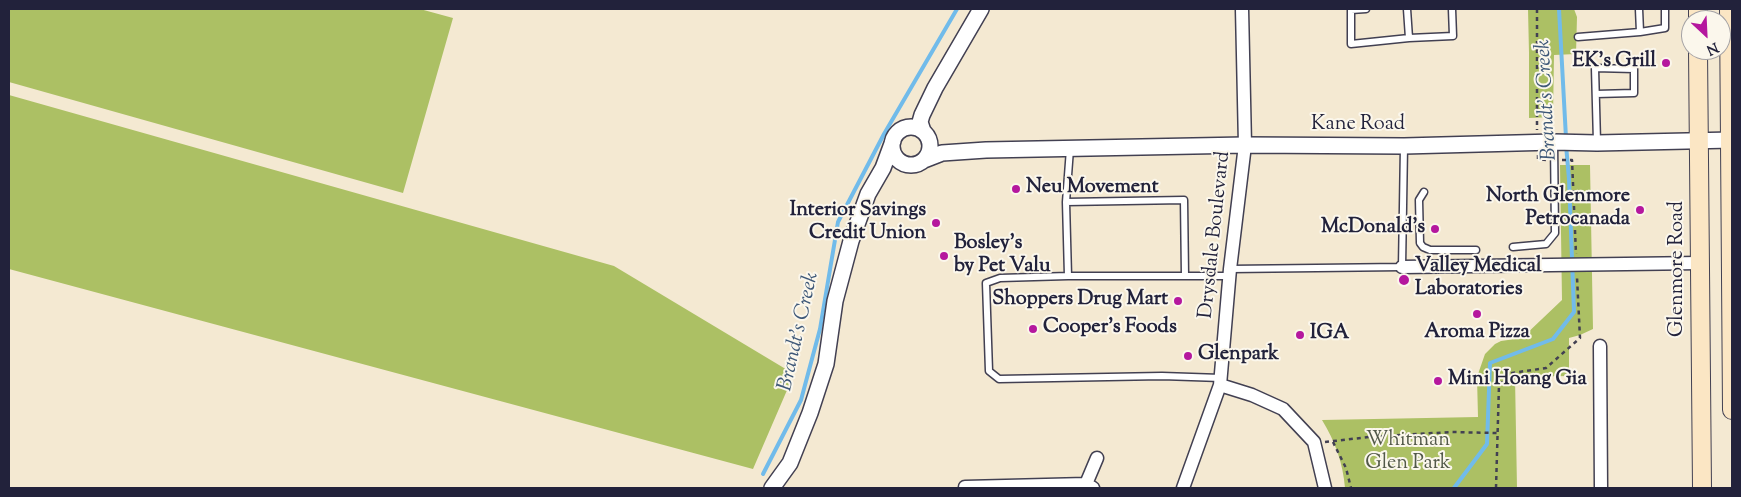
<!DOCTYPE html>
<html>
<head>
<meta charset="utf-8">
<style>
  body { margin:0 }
  #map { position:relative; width:1741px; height:497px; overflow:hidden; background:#f4e9d2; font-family:"Sorts Mill Goudy",serif }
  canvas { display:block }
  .frame { position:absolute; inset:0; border:10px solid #22223b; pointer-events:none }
  .north { position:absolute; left:1681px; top:10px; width:50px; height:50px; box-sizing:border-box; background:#fbf7ec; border:1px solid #a4a2a5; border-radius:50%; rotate:155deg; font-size:14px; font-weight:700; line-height:20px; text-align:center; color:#22223b }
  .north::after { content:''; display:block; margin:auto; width:18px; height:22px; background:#b5179e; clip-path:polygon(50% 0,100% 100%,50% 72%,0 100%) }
</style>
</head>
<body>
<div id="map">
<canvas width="1741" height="497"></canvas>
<div class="frame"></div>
<div class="north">N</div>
</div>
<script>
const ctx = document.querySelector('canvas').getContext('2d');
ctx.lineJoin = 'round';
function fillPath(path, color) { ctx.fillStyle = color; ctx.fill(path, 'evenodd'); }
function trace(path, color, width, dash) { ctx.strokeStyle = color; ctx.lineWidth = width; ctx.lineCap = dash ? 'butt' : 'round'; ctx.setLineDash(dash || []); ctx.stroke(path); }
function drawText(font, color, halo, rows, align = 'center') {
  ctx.font = font + ' "Sorts Mill Goudy",serif'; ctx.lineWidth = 4; ctx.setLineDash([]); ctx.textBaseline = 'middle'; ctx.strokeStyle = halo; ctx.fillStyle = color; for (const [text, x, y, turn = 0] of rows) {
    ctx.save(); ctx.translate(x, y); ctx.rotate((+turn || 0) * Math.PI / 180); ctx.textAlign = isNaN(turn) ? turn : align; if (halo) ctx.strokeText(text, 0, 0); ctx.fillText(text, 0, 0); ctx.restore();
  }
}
fillPath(new Path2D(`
  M 9,9 L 420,9 L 453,18 L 403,193 L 9,82 Z
  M 1528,9 L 1574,9 L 1577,17 L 1576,54 L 1554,55 L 1553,117 L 1529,118 L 1529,53 Z
  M 9,95 L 614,266 L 794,374 L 753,469 L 9,269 Z
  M 1560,165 L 1590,165 L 1593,329 L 1580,335 L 1569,338 L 1569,376 L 1515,377 L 1517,488 L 1345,488 C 1343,463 1335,441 1322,420 L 1478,417 L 1477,377 L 1485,354 L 1495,344 L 1501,341 L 1522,338 L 1562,300 Z`), '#acc064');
trace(new Path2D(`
  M 1559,9 L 1566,138
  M 763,474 L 801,400 L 820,329 L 838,222 L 884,134 L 957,9
  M 1454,488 L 1487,444 L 1490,363 L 1553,339 L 1574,312 L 1569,179 L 1566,145`), '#71bbea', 4);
const service = new Path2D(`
  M 1366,9 L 1351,10 L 1351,44 L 1409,38 L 1453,36 L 1452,9
  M 1407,9 L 1409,38
  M 1639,9 L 1640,32 L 1665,28 L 1665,9
  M 1578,37 L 1640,32
  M 1596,94 L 1634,93 L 1634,69 L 1595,68 L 1597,142
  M 1070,149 L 1066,202 L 1068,276 L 1229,276
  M 1424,192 L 1419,200 L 1420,243 L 1423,247 L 1430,250 L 1476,250
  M 1066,202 L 1184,200 L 1185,276
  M 1513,247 L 1546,244 L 1555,233 L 1554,142
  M 1230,269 L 1402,267 L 1404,146
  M 1068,276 L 1000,278 L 986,283 L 989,371 L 999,379 L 1162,376 L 1221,378`);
const minor = new Path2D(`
  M 1402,267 L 1700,263
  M 1600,346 L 1601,488
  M 1220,385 L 1252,395 L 1283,409 L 1314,442 L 1325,488
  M 1086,484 L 1097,458
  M 965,487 L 1086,484 L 1093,488
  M 1183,488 L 1220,385 L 1230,269 L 1245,145 L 1242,9`);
const tertiary = new Path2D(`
  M892 146a19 19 0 1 1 38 0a19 19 0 1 1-38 0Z
  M 923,131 L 920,122 L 922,115 L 935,88 L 981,9
  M 924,160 L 942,153 L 986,150 L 1245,145 L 1404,146 L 1554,142 L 1597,143 L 1732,140
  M 772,488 L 790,463 L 810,413 L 826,364 L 835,301 L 851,241 L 868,194 L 883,168 L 893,141`);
const secondary = new Path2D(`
  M 1698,9 L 1698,20
  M 1729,9 L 1732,410
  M 1698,50 L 1702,488`);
trace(service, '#424052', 9);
trace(minor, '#424052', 15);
trace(tertiary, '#424052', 18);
trace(secondary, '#424052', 20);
trace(new Path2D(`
  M 1537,9 L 1537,130
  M 1538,155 L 1538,159 L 1546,160
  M 1562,160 L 1572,160 L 1576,254
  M 1325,442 L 1369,437 L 1451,432 L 1497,433
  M 1333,442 L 1346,468 L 1351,488
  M 1496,488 L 1499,385 L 1512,373 L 1546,368 L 1580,338 L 1577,277`), '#424052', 2.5, [4, 4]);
trace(service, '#fff', 6);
trace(minor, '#fff', 12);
trace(tertiary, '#fff', 15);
trace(secondary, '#fbe6c4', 18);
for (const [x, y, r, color] of [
  [1666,63,5,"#b5179e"],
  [1016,189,5,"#b5179e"],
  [1640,210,5,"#b5179e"],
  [936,223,5,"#b5179e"],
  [1435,229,5,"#b5179e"],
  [944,256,5,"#b5179e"],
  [1404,280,6,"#b5179e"],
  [1178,301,5,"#b5179e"],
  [1477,314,5,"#b5179e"],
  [1033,329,5,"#b5179e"],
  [1300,335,5,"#b5179e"],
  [1188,356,5,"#b5179e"],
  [1438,381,5,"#b5179e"]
]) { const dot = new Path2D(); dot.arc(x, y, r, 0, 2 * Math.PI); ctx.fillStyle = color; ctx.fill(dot); trace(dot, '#fbf7ec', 2); }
drawText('bold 20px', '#22223b', '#fbf7ec', [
  ["EK's Grill",1656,63,"right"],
  ["Neu Movement",1026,189],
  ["North Glenmore",1630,198,"right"],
  ["Petrocanada",1630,221,"right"],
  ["Interior Savings",926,212,"right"],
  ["Credit Union",926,235,"right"],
  ["McDonald's",1425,229,"right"],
  ["Bosley's",954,245],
  ["by Pet Valu",954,268],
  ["Valley Medical",1415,268],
  ["Laboratories",1415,291],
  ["Shoppers Drug Mart",1168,301,"right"],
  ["Cooper's Foods",1043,329],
  ["Aroma Pizza",1477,334,"center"],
  ["IGA",1310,335],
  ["Glenpark",1198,356],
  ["Mini Hoang Gia",1448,381]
], 'left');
drawText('20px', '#22223b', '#fbf7ec', [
  ["Kane Road",1358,126],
  ["Drysdale Boulevard",1216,235,-84],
  ["Glenmore Road",1679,269,-90]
]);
drawText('20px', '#525949', '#fbf7ec', [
  ["Whitman",1408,442],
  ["Glen Park",1408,465]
]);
drawText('italic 21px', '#3e5878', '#fbf7ec', [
  ["Brandt's Creek",1548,100,-93],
  ["Brandt's Creek",800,332,-77]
]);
</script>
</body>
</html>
